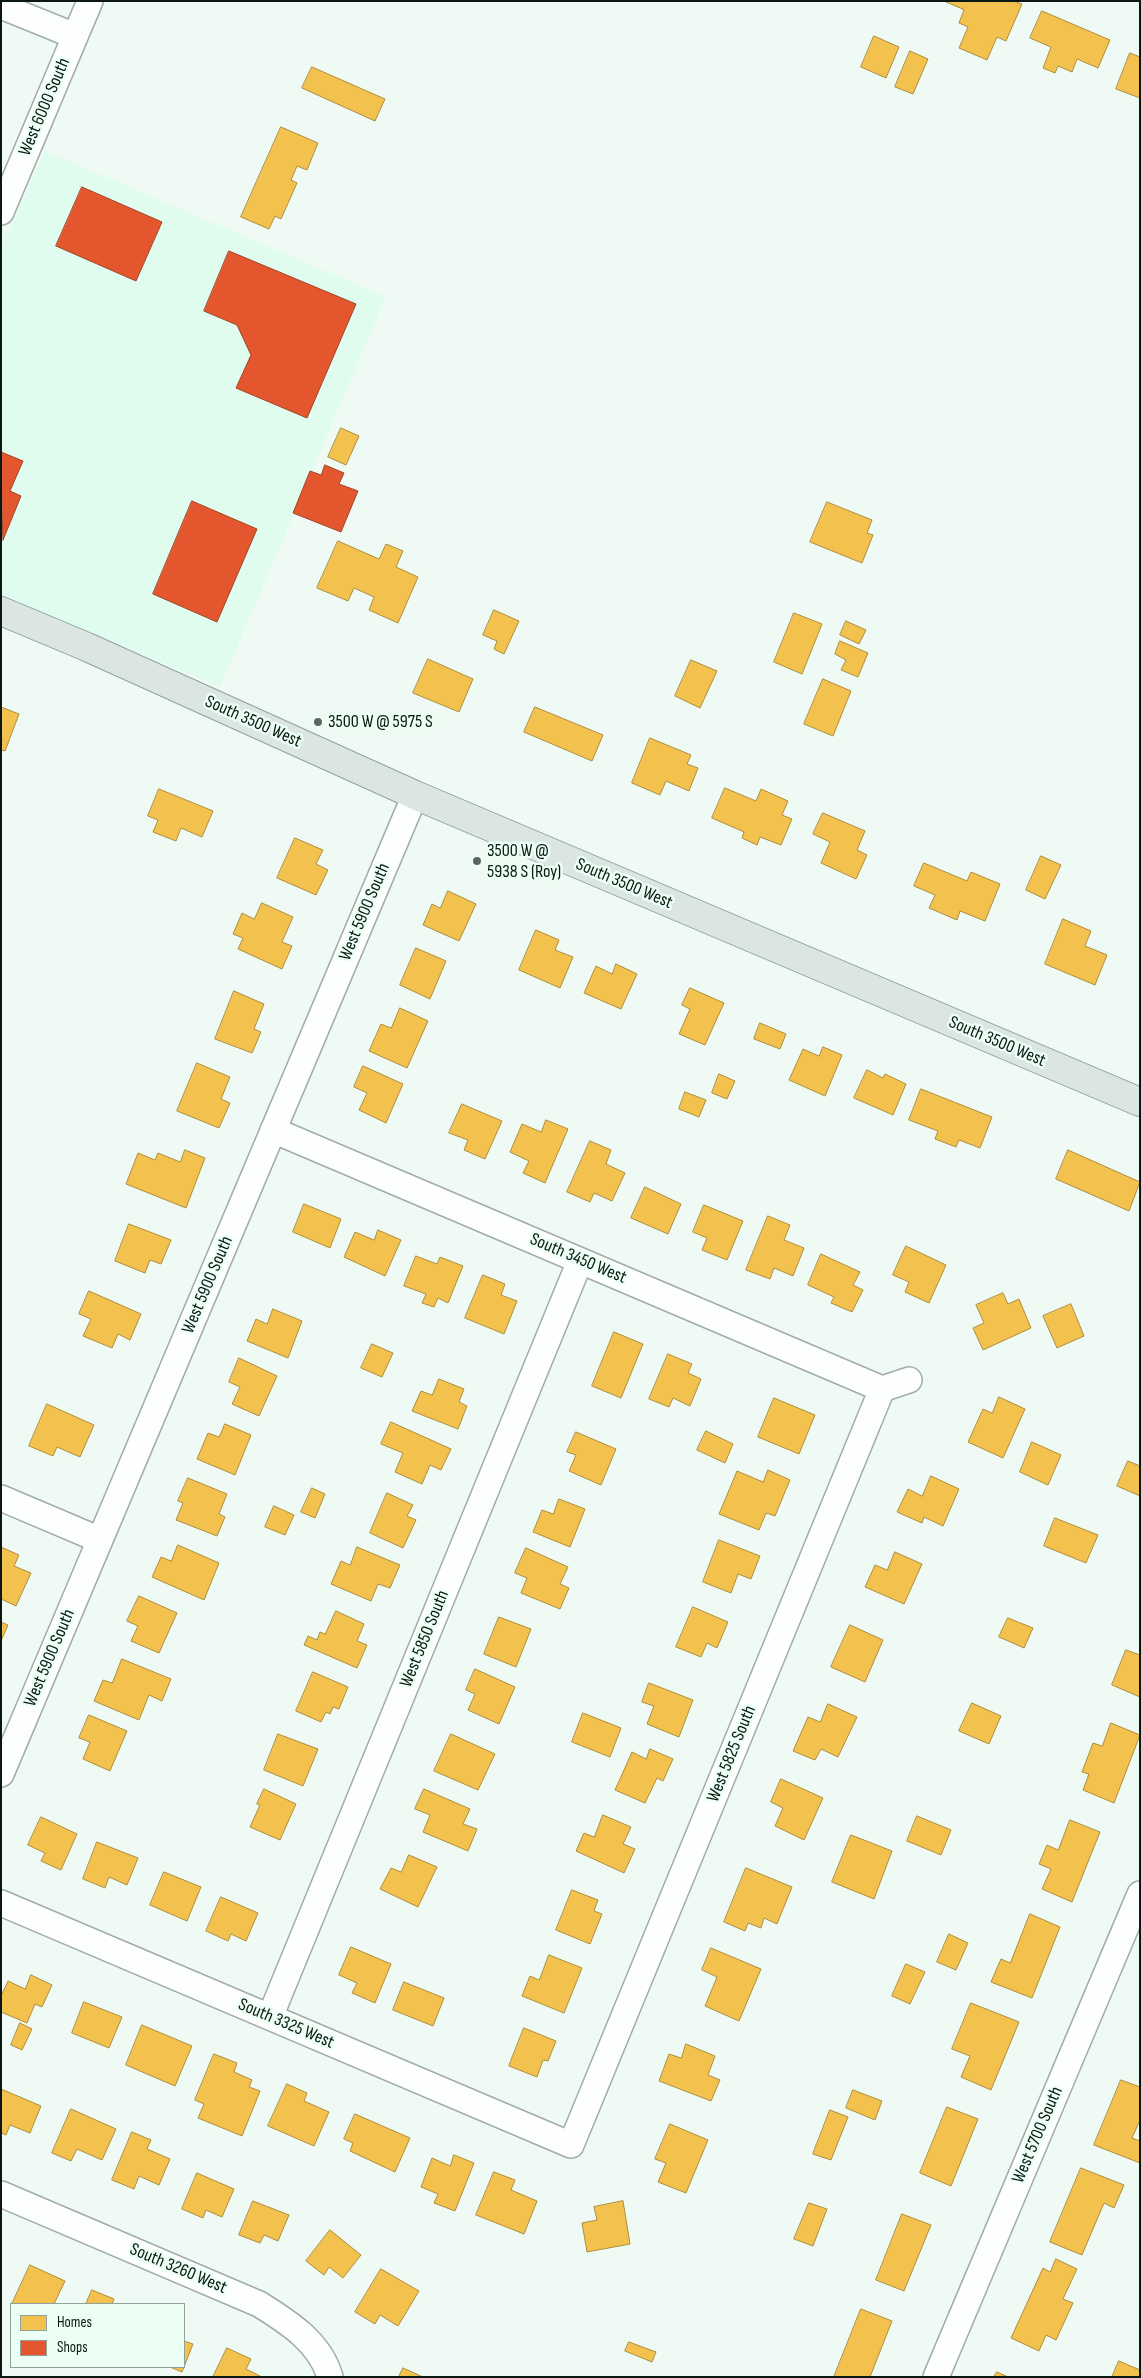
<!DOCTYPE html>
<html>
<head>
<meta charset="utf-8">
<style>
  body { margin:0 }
  #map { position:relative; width:1141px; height:2378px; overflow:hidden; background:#f0faf5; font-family:"Sofia Sans Condensed",sans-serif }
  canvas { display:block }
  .frame { position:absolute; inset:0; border:2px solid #0a1712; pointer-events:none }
  .legend { position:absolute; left:10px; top:2303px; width:175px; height:65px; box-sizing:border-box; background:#ebfff5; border:1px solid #91a29a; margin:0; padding:6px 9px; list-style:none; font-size:15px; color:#0a1712 }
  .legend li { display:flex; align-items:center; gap:10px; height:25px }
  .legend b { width:25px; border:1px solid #91a29a }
</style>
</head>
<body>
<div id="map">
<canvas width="1141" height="2378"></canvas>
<div class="frame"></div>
<ul class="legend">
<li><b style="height:14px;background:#f2c14e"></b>Homes</li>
<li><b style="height:14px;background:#e4572e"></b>Shops</li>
</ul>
</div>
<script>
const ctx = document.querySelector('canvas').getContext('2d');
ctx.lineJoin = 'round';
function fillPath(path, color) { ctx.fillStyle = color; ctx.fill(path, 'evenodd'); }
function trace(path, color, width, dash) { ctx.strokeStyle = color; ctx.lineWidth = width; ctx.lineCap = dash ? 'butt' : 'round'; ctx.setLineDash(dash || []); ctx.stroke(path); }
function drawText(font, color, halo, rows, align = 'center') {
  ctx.font = font + ' "Sofia Sans Condensed",sans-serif'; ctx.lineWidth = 5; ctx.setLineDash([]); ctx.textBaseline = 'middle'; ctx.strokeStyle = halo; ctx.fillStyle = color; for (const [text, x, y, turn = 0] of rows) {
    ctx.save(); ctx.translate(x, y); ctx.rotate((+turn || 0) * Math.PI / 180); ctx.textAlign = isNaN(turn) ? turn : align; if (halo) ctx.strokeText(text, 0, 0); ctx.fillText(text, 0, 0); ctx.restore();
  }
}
fillPath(new Path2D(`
  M 45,151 L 386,297 L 220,687 L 1,595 L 1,248 Z`), '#e0fcef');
const homes = new Path2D(`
  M 944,1 L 1014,1 L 1022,4 L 1006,41 L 997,37 L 987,60 L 959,48 L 968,27 L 959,23 L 964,10 Z
  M 1042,11 L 1110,40 L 1098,68 L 1077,59 L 1072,72 L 1058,66 L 1055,73 L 1043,68 L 1051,47 L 1030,38 Z
  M 874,36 L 899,47 L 886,78 L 861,67 Z
  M 910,51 L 928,59 L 913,94 L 895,87 Z
  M 1130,53 L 1140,57 L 1140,98 L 1116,89 Z
  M 312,67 L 385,99 L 375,121 L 302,88 Z
  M 281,127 L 318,143 L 307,170 L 297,166 L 291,180 L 297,183 L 281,219 L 275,216 L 269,229 L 241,217 Z
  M 341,428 L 359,436 L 346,465 L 328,457 Z
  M 827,502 L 872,520 L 867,533 L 873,535 L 862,563 L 810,542 Z
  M 338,541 L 379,559 L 386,544 L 403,551 L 396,567 L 418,577 L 398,623 L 369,610 L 374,597 L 354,588 L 348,601 L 317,588 Z
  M 494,610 L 519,621 L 504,654 L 494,649 L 497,641 L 483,635 Z
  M 794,613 L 822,624 L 802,674 L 774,662 Z
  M 846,621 L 866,630 L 859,644 L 840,635 Z
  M 840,641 L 868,653 L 858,677 L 841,670 L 846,660 L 835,654 Z
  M 428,659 L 473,679 L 459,712 L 413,693 Z
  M 691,660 L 717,671 L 700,708 L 675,696 Z
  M 823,679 L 851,691 L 833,736 L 804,724 Z
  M 1,707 L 19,714 L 5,751 L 1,750 Z
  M 535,707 L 603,735 L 592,761 L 524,732 Z
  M 650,738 L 691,755 L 687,764 L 698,768 L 689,791 L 666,781 L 660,795 L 632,783 Z
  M 725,788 L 756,801 L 761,789 L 788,801 L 782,815 L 792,819 L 781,845 L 760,837 L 757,845 L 742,838 L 744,832 L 712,818 Z
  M 159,789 L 213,811 L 202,837 L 181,828 L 176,841 L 153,832 L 158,820 L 148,816 Z
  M 823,813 L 865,831 L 857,850 L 867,855 L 856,879 L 821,863 L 830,842 L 813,834 Z
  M 295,838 L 323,850 L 316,864 L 328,870 L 316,895 L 277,878 Z
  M 1041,856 L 1061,865 L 1045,899 L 1026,890 Z
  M 924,863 L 967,881 L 971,872 L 1000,884 L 985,921 L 960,911 L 957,920 L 929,908 L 935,895 L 914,886 Z
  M 448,891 L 476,904 L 459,941 L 423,925 L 432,904 L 440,908 Z
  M 262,903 L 293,917 L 282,942 L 292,946 L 282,969 L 238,949 L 243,938 L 233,934 L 242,913 L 254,919 Z
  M 1063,919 L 1091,931 L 1085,946 L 1107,955 L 1095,985 L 1045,964 Z
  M 536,930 L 559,940 L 555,950 L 573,957 L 560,988 L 519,970 Z
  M 416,948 L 446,961 L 430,999 L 400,985 Z
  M 616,964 L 637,974 L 621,1009 L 584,993 L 596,966 L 612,974 Z
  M 690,988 L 724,1003 L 705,1045 L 679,1034 L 690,1009 L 682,1005 Z
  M 234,991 L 264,1004 L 254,1029 L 261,1032 L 252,1053 L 215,1039 Z
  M 400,1008 L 428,1021 L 407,1068 L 369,1051 L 381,1024 L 391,1028 Z
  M 760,1023 L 786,1034 L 780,1049 L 754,1039 Z
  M 823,1047 L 842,1055 L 825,1096 L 789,1080 L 803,1049 L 819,1056 Z
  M 197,1063 L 230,1077 L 221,1099 L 230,1103 L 219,1128 L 177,1111 Z
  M 363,1066 L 403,1084 L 386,1123 L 359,1110 L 367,1093 L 354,1087 Z
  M 867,1070 L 883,1078 L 885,1074 L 906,1084 L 893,1115 L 854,1098 Z
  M 719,1074 L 735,1081 L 727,1099 L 712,1093 Z
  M 921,1089 L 992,1117 L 980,1148 L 959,1140 L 956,1147 L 935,1139 L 938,1131 L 909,1120 Z
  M 685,1092 L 706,1100 L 699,1117 L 679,1109 Z
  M 462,1104 L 502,1121 L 485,1159 L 464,1150 L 468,1140 L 449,1133 Z
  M 546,1120 L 568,1129 L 545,1183 L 523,1173 L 529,1161 L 510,1152 L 522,1124 L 541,1132 Z
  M 590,1141 L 611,1150 L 606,1164 L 625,1173 L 612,1201 L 594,1193 L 590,1202 L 567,1192 Z
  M 185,1150 L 205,1158 L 186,1208 L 126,1184 L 138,1153 L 155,1160 L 158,1153 L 180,1162 Z
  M 1068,1150 L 1140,1182 L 1129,1211 L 1056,1179 Z
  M 645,1187 L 681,1204 L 668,1234 L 631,1218 Z
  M 304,1204 L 341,1219 L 330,1248 L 293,1232 Z
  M 704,1205 L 743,1221 L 727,1260 L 702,1250 L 707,1238 L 693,1232 Z
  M 768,1216 L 790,1225 L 784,1240 L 804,1248 L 793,1276 L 774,1268 L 770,1279 L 746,1270 Z
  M 129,1224 L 171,1240 L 161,1264 L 150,1260 L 145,1273 L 115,1261 Z
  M 378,1230 L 401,1240 L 385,1276 L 344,1257 L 355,1232 L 374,1240 Z
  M 906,1246 L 946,1265 L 929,1303 L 905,1292 L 909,1282 L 893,1275 Z
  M 821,1254 L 860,1272 L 853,1285 L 863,1290 L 852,1312 L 831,1303 L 834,1297 L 808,1285 Z
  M 416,1256 L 437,1264 L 440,1257 L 463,1266 L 448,1303 L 438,1298 L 434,1307 L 422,1303 L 426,1294 L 404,1286 Z
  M 483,1275 L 505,1284 L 501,1295 L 517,1301 L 504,1334 L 465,1318 Z
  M 89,1291 L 141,1314 L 130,1340 L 118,1334 L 112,1348 L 83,1336 L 91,1319 L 79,1314 Z
  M 1003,1293 L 1008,1304 L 1019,1299 L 1031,1328 L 983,1350 L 973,1328 L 984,1323 L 976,1305 Z
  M 1071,1304 L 1084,1336 L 1057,1348 L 1043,1316 Z
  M 273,1309 L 302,1321 L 288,1358 L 247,1341 L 256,1319 L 267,1324 Z
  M 614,1332 L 643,1344 L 621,1398 L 592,1386 Z
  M 372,1344 L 393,1353 L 382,1377 L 361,1368 Z
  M 668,1354 L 692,1364 L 688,1373 L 701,1379 L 690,1406 L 673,1398 L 669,1407 L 649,1399 Z
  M 239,1358 L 277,1376 L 259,1416 L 232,1404 L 240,1387 L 229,1382 Z
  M 439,1379 L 464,1389 L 459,1402 L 467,1406 L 458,1429 L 412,1411 L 421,1391 L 432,1395 Z
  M 999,1397 L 1025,1409 L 1003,1458 L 968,1442 L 983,1409 L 992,1413 Z
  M 774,1398 L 815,1415 L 799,1454 L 758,1437 Z
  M 47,1404 L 94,1425 L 80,1457 L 57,1447 L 53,1456 L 29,1446 Z
  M 391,1422 L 451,1449 L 441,1470 L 430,1465 L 422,1484 L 395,1472 L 403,1453 L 381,1444 Z
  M 225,1424 L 251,1435 L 235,1475 L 197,1459 L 208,1433 L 219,1437 Z
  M 706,1431 L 733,1444 L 725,1463 L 697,1450 Z
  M 576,1432 L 616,1449 L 601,1485 L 569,1471 L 576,1455 L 567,1452 Z
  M 1032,1442 L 1061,1455 L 1048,1485 L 1020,1472 Z
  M 1128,1461 L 1140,1466 L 1140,1496 L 1117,1486 Z
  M 768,1470 L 790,1480 L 775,1516 L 766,1513 L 759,1530 L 719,1514 L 737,1471 L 763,1482 Z
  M 931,1476 L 959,1489 L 943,1526 L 924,1517 L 922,1523 L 897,1512 L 908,1489 L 922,1496 Z
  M 188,1478 L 227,1494 L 219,1514 L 225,1517 L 217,1536 L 176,1520 L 183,1503 L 178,1501 Z
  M 312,1488 L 325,1494 L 315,1518 L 301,1512 Z
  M 387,1493 L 413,1505 L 407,1516 L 416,1520 L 403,1548 L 370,1533 Z
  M 559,1499 L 585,1509 L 570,1547 L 533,1532 L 542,1510 L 553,1514 Z
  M 274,1506 L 294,1515 L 285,1535 L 265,1527 Z
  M 1055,1518 L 1098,1535 L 1086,1563 L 1044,1546 Z
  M 719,1540 L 760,1556 L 751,1579 L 738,1574 L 731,1593 L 703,1582 Z
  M 178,1545 L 219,1563 L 204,1600 L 152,1577 L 161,1557 L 171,1561 Z
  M 1,1547 L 19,1555 L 14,1566 L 31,1573 L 16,1606 L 1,1599 Z
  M 357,1547 L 400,1565 L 390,1588 L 378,1584 L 371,1601 L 331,1584 L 341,1561 L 350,1565 Z
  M 526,1548 L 568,1567 L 560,1584 L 569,1588 L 560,1609 L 521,1593 L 527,1578 L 515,1573 Z
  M 895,1552 L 922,1564 L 904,1604 L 865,1587 L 875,1565 L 887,1570 Z
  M 139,1596 L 177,1613 L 159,1653 L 131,1641 L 138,1626 L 127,1621 Z
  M 693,1607 L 728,1622 L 717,1648 L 707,1643 L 701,1657 L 676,1647 Z
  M 336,1611 L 364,1624 L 357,1641 L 367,1645 L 357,1668 L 304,1645 L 308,1636 L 317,1640 L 320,1632 L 325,1634 Z
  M 499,1617 L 531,1629 L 516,1667 L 484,1654 Z
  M 1008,1618 L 1033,1628 L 1024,1648 L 999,1637 Z
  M 1,1622 L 8,1625 L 1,1641 Z
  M 850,1625 L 883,1640 L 865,1682 L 831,1667 Z
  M 1126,1650 L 1140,1655 L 1140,1697 L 1112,1685 Z
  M 122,1659 L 171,1679 L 162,1701 L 149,1695 L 139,1720 L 94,1701 L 103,1680 L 112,1683 Z
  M 475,1669 L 515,1687 L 499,1724 L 468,1710 L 475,1694 L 466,1690 Z
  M 313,1672 L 348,1687 L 339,1709 L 333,1707 L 330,1714 L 326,1712 L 321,1722 L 296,1711 Z
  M 649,1683 L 693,1700 L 679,1737 L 647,1724 L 654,1706 L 642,1702 Z
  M 972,1703 L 1001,1716 L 989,1744 L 959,1731 Z
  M 828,1704 L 857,1717 L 838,1757 L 821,1749 L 815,1760 L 793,1751 L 808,1717 L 820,1722 Z
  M 583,1713 L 621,1728 L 610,1757 L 572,1742 Z
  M 89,1715 L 127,1731 L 110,1771 L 83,1759 L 90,1742 L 79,1738 Z
  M 1111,1723 L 1140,1735 L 1114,1803 L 1083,1790 L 1089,1774 L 1082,1772 L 1093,1743 L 1102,1746 Z
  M 278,1734 L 318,1749 L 303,1786 L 264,1770 Z
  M 451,1734 L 495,1754 L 478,1790 L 434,1771 Z
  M 650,1749 L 673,1759 L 663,1781 L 657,1778 L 645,1803 L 615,1790 L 632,1752 L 646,1759 Z
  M 781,1779 L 823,1798 L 804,1840 L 775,1826 L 783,1808 L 771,1802 Z
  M 264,1789 L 296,1804 L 280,1840 L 250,1827 L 260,1805 L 257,1804 Z
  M 424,1789 L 470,1809 L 463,1824 L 477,1829 L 468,1851 L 423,1832 L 430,1815 L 415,1809 Z
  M 603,1815 L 631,1827 L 623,1844 L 635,1849 L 624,1873 L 576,1851 L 584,1833 L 594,1837 Z
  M 917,1816 L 951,1830 L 941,1855 L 907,1841 Z
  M 41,1817 L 77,1834 L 61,1870 L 41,1861 L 45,1853 L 28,1845 Z
  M 1070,1820 L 1100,1832 L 1072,1902 L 1042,1889 L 1051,1869 L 1039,1864 L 1047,1845 L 1058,1850 Z
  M 851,1835 L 892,1851 L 874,1899 L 832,1882 Z
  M 97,1842 L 138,1858 L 127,1885 L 109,1877 L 105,1888 L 83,1879 Z
  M 409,1855 L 437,1867 L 418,1907 L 380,1889 L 391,1868 L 401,1872 Z
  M 746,1868 L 792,1887 L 777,1924 L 764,1918 L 761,1928 L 748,1923 L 745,1931 L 724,1922 Z
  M 164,1872 L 201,1887 L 187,1921 L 150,1905 Z
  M 572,1890 L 598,1900 L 594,1911 L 602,1914 L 590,1944 L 556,1930 Z
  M 221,1897 L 258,1913 L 246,1941 L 231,1934 L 228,1941 L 206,1931 Z
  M 1030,1914 L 1060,1927 L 1032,1998 L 991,1982 L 1001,1959 L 1010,1963 Z
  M 949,1934 L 968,1943 L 956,1970 L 937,1962 Z
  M 351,1947 L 391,1964 L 375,2003 L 352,1993 L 357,1983 L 339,1975 Z
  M 711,1948 L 761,1969 L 739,2021 L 705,2006 L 717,1977 L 702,1970 Z
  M 549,1955 L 582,1968 L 564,2013 L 522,1996 L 530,1976 L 539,1980 Z
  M 906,1964 L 925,1972 L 910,2004 L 892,1996 Z
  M 31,1975 L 52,1985 L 42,2007 L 35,2004 L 27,2023 L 1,2012 L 1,1996 L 8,1981 L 25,1989 Z
  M 404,1982 L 444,1998 L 433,2026 L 393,2010 Z
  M 84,2002 L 122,2017 L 109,2048 L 72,2033 Z
  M 971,2003 L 1019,2022 L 991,2090 L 961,2077 L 970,2056 L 952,2049 Z
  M 20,2023 L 32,2029 L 22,2050 L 11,2045 Z
  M 142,2025 L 192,2046 L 175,2086 L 126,2065 Z
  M 524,2028 L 556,2041 L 548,2061 L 543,2060 L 537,2077 L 509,2066 Z
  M 686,2044 L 715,2056 L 708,2075 L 720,2080 L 711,2101 L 659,2081 L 669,2054 L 681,2058 Z
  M 214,2054 L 237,2063 L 234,2072 L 252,2080 L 249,2087 L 260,2091 L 242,2136 L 198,2118 L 204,2104 L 195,2100 Z
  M 1121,2080 L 1140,2087 L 1140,2120 L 1132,2138 L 1140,2141 L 1140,2163 L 1094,2145 Z
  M 287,2084 L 307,2093 L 304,2101 L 329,2112 L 314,2146 L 268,2126 Z
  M 1,2089 L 41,2106 L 30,2133 L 10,2125 L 6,2135 L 1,2133 Z
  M 853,2090 L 882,2101 L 875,2120 L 846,2108 Z
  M 947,2107 L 978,2119 L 951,2186 L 920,2173 Z
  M 71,2109 L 116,2129 L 102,2160 L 77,2149 L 71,2161 L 52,2153 Z
  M 830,2110 L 848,2117 L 831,2160 L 813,2154 Z
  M 355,2114 L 410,2138 L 395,2172 L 350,2151 L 353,2143 L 344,2139 Z
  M 670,2124 L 708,2140 L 686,2193 L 658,2182 L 666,2163 L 655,2159 Z
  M 132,2132 L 151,2140 L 147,2149 L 170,2159 L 159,2185 L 139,2176 L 134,2189 L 112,2180 Z
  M 454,2155 L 474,2163 L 455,2211 L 434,2203 L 438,2194 L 421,2187 L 432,2158 L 450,2166 Z
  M 1081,2168 L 1124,2185 L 1114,2208 L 1104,2203 L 1082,2255 L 1050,2242 Z
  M 494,2172 L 515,2180 L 511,2190 L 537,2201 L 524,2234 L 476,2215 Z
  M 197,2173 L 234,2189 L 222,2217 L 206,2210 L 203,2218 L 182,2209 Z
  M 253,2201 L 289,2215 L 278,2241 L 264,2235 L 260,2243 L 239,2235 Z
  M 623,2201 L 630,2244 L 587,2252 L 582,2223 L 597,2220 L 594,2207 Z
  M 809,2203 L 827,2209 L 813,2246 L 794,2239 Z
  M 902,2214 L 931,2225 L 904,2291 L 876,2280 Z
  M 330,2230 L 361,2255 L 343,2278 L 329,2267 L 324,2275 L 306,2261 Z
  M 1056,2259 L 1077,2269 L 1063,2299 L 1073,2303 L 1056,2340 L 1046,2335 L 1039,2351 L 1011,2338 L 1043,2268 L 1050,2272 Z
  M 30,2265 L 65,2281 L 54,2304 L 12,2304 Z
  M 381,2269 L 419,2291 L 398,2326 L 380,2315 L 375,2324 L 355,2312 Z
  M 92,2290 L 114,2299 L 112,2304 L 86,2304 Z
  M 861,2309 L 892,2321 L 870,2377 L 834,2377 Z
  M 184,2341 L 193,2344 L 182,2372 L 170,2367 L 184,2367 Z
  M 629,2342 L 656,2352 L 652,2362 L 625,2351 Z
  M 227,2348 L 251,2359 L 246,2369 L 262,2377 L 213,2377 Z
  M 1119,2361 L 1140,2370 L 1140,2377 L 1112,2377 Z
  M 403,2368 L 423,2377 L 399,2377 Z
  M 997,2372 L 1008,2377 L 994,2377 Z`);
fillPath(homes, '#f2c14e');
trace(homes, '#ac8e3c', 1);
const shops = new Path2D(`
  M 82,187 L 162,222 L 136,281 L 56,246 Z
  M 229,251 L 356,304 L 307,418 L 236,388 L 251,355 L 237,325 L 204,311 Z
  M 1,452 L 23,461 L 10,491 L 21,496 L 3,540 Z
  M 325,465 L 344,473 L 339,484 L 358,491 L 341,532 L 293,513 L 310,471 L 321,475 Z
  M 192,501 L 257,529 L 217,622 L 153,594 Z`);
fillPath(shops, '#e4572e');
trace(shops, '#a34426', 1);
const minor = new Path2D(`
  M 1,6 L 75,36
  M 1,212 L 90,1
  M 273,1130 L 882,1389
  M 1,1498 L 100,1540
  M 1,1774 L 415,795
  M 1,1903 L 571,2145 L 882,1389 L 909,1380
  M 270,2017 L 580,1261
  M 1,2194 L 259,2304 C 288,2322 320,2342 330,2377
  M 936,2377 L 1140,1894`);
const major = new Path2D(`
  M 1,611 L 87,647 L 415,795 L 1140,1102`);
trace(minor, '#a2aca7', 28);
trace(major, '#8fa19f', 30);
trace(minor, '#fdfefe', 25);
trace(major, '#dbe5e4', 28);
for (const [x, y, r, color] of [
  [318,722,5,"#5a6661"],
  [477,861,5,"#5a6661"]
]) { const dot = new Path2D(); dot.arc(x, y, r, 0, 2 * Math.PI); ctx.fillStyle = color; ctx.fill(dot); trace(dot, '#ebfff5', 2); }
drawText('18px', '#0a1712', '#ebfff5', [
  ["West 6000 South",45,107,-67],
  ["South 3500 West",253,722,24],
  ["South 3500 West",624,884,23],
  ["West 5900 South",365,912,-67],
  ["South 3500 West",997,1042,23],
  ["South 3450 West",578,1259,23],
  ["West 5900 South",208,1285,-67],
  ["West 5850 South",425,1639,-68],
  ["West 5900 South",50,1658,-67],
  ["West 5825 South",732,1754,-68],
  ["South 3325 West",286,2024,23],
  ["West 5700 South",1038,2135,-67],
  ["South 3260 West",178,2269,23]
]);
drawText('18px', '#0a1712', '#ebfff5', [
  ["3500 W @ 5975 S",328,722],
  ["3500 W @",487,851],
  ["5938 S (Roy)",487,872]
], 'left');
</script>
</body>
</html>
